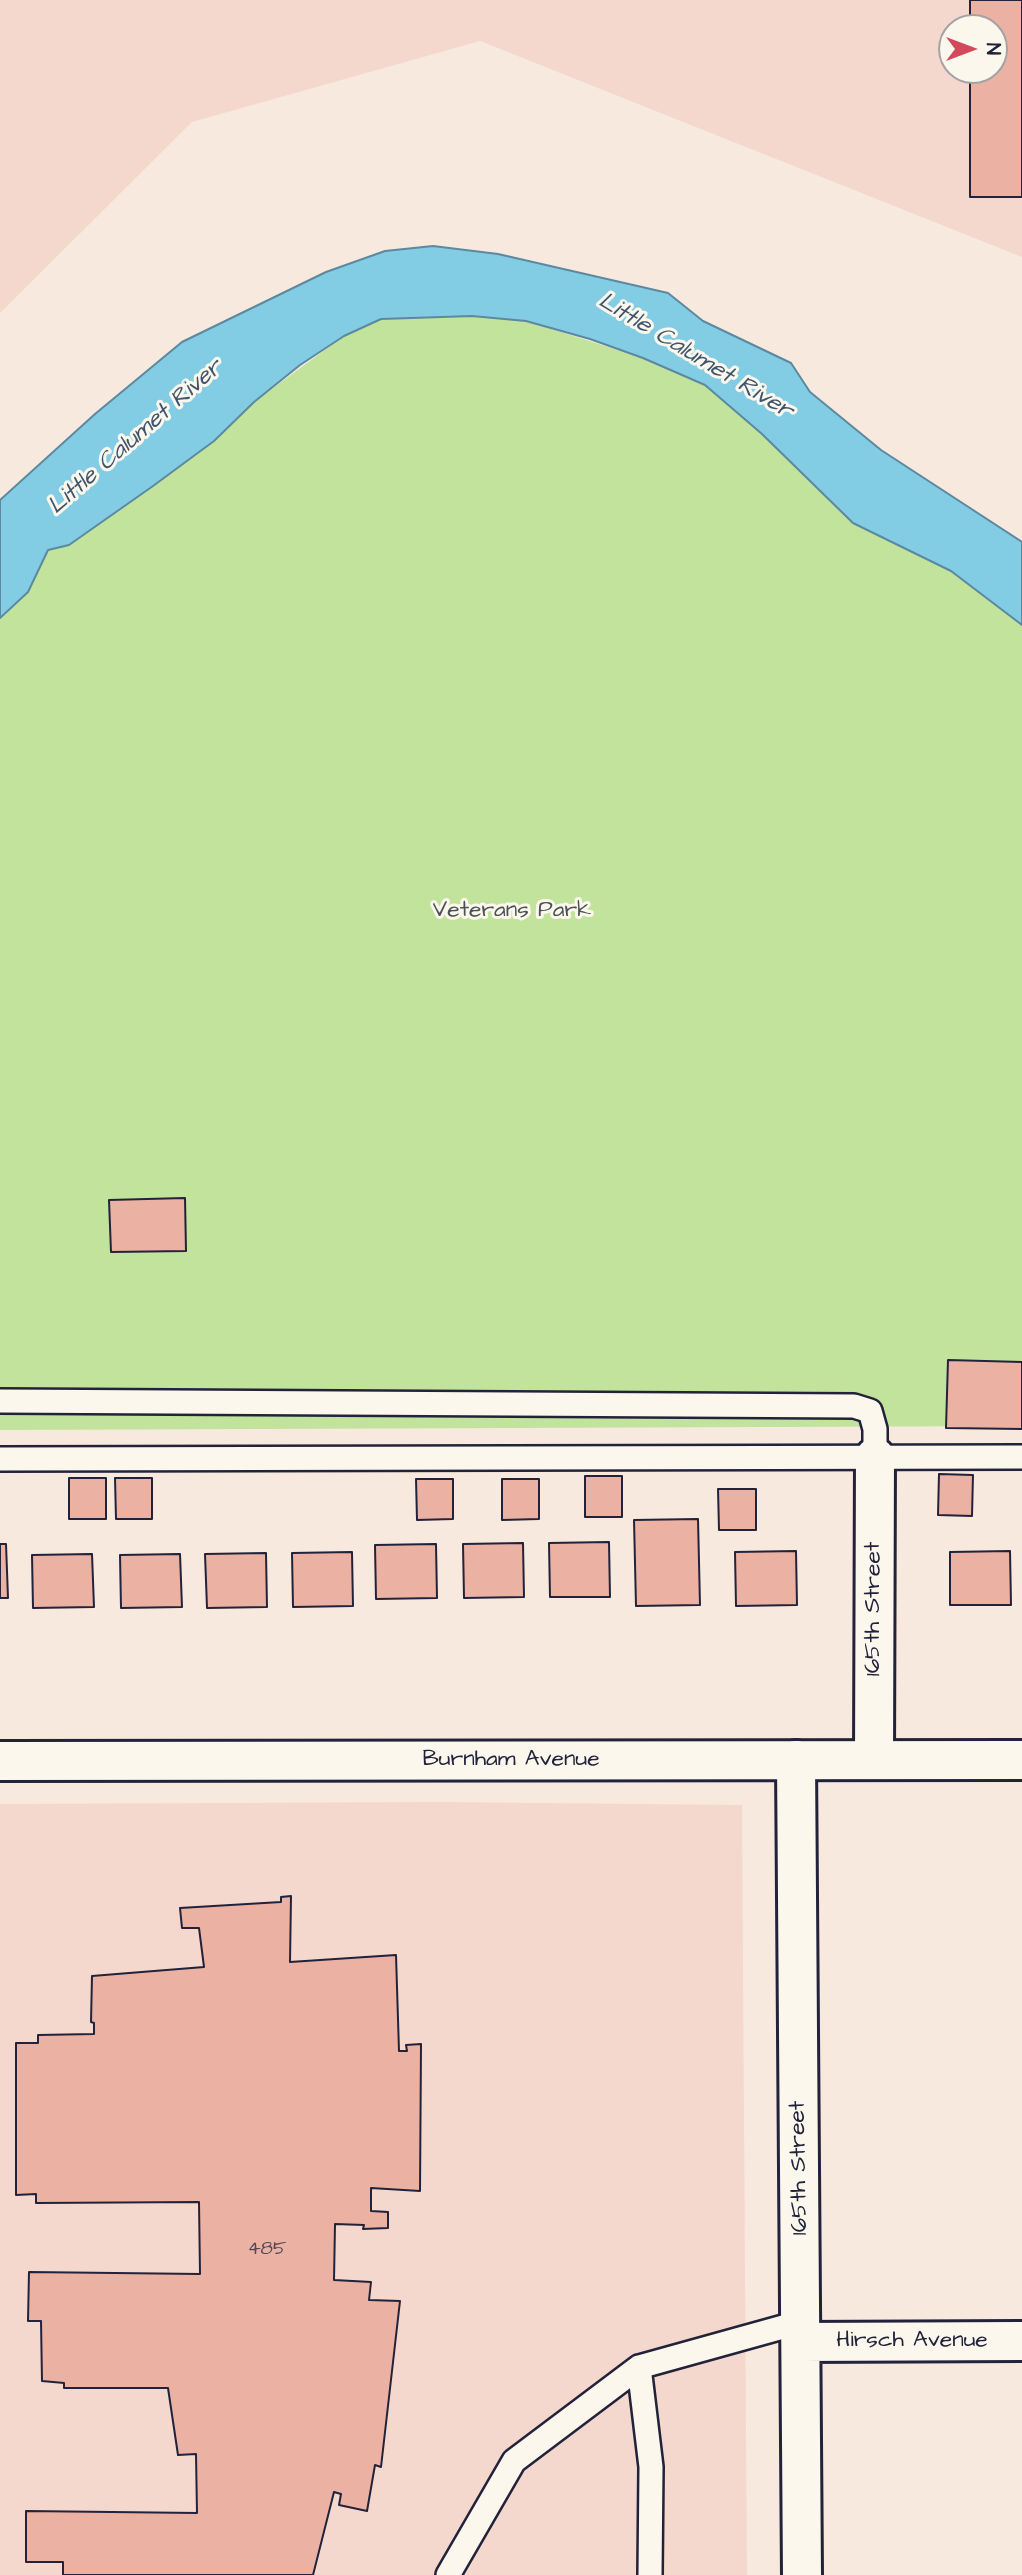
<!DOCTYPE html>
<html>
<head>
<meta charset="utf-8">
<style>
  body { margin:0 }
  #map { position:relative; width:1022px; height:2575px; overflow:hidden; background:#f8e9de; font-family:"Architects Daughter",sans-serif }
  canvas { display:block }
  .north { position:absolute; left:938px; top:14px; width:70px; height:70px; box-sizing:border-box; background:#fbf7ec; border:2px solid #a4a2a5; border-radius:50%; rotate:90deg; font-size:19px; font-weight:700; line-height:28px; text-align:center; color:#22223b }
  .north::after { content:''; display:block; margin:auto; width:24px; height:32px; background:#d1495b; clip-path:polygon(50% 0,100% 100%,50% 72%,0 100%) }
</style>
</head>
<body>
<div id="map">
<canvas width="1022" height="2575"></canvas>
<div class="north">N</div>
</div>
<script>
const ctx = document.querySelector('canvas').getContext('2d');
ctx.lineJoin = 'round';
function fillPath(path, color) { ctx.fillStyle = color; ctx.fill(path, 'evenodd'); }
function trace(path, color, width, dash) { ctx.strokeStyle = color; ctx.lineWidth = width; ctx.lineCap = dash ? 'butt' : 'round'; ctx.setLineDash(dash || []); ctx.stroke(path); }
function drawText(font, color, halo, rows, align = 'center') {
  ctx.font = font + ' "Architects Daughter",sans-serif'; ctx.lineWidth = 6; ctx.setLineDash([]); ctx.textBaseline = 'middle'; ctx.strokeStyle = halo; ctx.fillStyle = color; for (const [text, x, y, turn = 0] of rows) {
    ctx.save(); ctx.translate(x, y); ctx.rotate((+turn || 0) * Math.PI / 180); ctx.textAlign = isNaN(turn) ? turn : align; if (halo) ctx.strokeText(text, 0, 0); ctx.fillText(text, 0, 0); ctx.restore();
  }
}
fillPath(new Path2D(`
  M 0,0 L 1022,0 L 1022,257 L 480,41 L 192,122 L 0,313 ZM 952,28 L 994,28 L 994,70 L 952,70 Z
  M 439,1802 L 742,1805 L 747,2575 L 0,2575 L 0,1804 Z`), '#f4d8cd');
fillPath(new Path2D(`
  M 420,316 L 472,316 L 526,321 L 643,358 L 705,385 L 762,434 L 853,523 L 951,571 L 1022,625 L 1022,1426 L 0,1430 L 0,618 L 28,592 L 48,550 L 69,545 L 214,441 L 254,402 L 344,336 L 381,319 Z`), '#c1e39c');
const water = new Path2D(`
  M 433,246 L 498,254 L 668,293 L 703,321 L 791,363 L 810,392 L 881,450 L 1022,542 L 1022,625 L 951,571 L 853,523 L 762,434 L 705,385 L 643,358 L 590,339 L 526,321 L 472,316 L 381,319 L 344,336 L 300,365 L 254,402 L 214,441 L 153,486 L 69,545 L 48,550 L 28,592 L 0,618 L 0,500 L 95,414 L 182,342 L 326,272 L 385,251 Z`);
fillPath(water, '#83cde4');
trace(water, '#5c89a0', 2);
const building = new Path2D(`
  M 970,0 L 1022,0 L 1022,197 L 970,197 L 970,70 L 994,70 L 994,28 L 970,28 Z
  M 185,1198 L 186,1251 L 111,1252 L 109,1200 Z
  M 948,1360 L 1022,1362 L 1022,1429 L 946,1428 Z
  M 939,1474 L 973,1475 L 972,1516 L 938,1515 Z
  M 585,1476 L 622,1476 L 622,1517 L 585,1517 Z
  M 69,1478 L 106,1478 L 106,1519 L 69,1519 Z
  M 115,1478 L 152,1478 L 152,1519 L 116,1519 Z
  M 416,1479 L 453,1479 L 453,1519 L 417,1520 Z
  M 502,1479 L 539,1479 L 539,1519 L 502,1520 Z
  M 718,1489 L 756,1489 L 756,1530 L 719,1530 Z
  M 698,1519 L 700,1605 L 636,1606 L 634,1520 Z
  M 609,1542 L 610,1597 L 550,1597 L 549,1543 Z
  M 523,1543 L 524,1597 L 464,1598 L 463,1544 Z
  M 0,1544 L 6,1544 L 8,1598 L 0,1598 Z
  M 436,1544 L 437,1598 L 376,1599 L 375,1545 Z
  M 796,1551 L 797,1605 L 736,1606 L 735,1552 Z
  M 1010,1551 L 1011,1605 L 950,1605 L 950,1552 Z
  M 352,1552 L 353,1606 L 293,1607 L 292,1553 Z
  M 266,1553 L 267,1607 L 207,1608 L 205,1554 Z
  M 92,1554 L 94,1607 L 33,1608 L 32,1555 Z
  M 180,1554 L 182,1607 L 121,1608 L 120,1555 Z
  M 291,1896 L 290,1962 L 396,1955 L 399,2051 L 407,2051 L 406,2045 L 421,2044 L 420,2191 L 371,2188 L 371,2211 L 388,2212 L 388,2228 L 363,2229 L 364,2225 L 335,2224 L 334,2280 L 371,2282 L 369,2300 L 400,2301 L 381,2467 L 375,2465 L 367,2511 L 339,2505 L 341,2494 L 334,2492 L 313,2575 L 63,2575 L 63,2562 L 26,2562 L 26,2511 L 197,2513 L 196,2454 L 178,2455 L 168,2388 L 64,2388 L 64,2383 L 42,2381 L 41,2321 L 28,2321 L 29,2272 L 200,2274 L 199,2202 L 36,2203 L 36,2194 L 16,2195 L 16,2043 L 38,2043 L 38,2035 L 94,2034 L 94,2023 L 91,2022 L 92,1976 L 204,1967 L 199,1928 L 182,1928 L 180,1908 L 281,1902 L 281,1897 Z`);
fillPath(building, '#ebb2a4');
trace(building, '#22223b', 2);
const service = new Path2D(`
  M 0,1401 L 854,1406 L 870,1411 L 875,1429 L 875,1457
  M 0,1459 L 1022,1457
  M 639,2367 L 651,2467 L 650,2575
  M 448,2575 L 514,2461 L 639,2367 L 801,2322`);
const minor = new Path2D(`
  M 796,1760 L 802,2575
  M 874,1760 L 875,1457
  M 801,2342 L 1022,2341`);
const secondary = new Path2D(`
  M 0,1761 L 1022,1760`);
trace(service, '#22223b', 28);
trace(minor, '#22223b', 44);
trace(secondary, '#22223b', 44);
trace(service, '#fbf7ec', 23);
trace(minor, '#fbf7ec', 38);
trace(secondary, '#fbf7ec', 38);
drawText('19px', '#544655', null, [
  ["485",267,2250]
]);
drawText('23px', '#4a5253', '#fbf7ec', [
  ["Veterans Park",512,911]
]);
drawText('23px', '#22223b', '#fbf7ec', [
  ["165th Street",874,1609,-90],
  ["Burnham Avenue",511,1760],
  ["165th Street",800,2168,-91],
  ["Hirsch Avenue",912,2341]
]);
drawText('italic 24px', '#3f556e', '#fbf7ec', [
  ["Little Calumet River",695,357,31],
  ["Little Calumet River",136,438,-41]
]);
</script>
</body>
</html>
